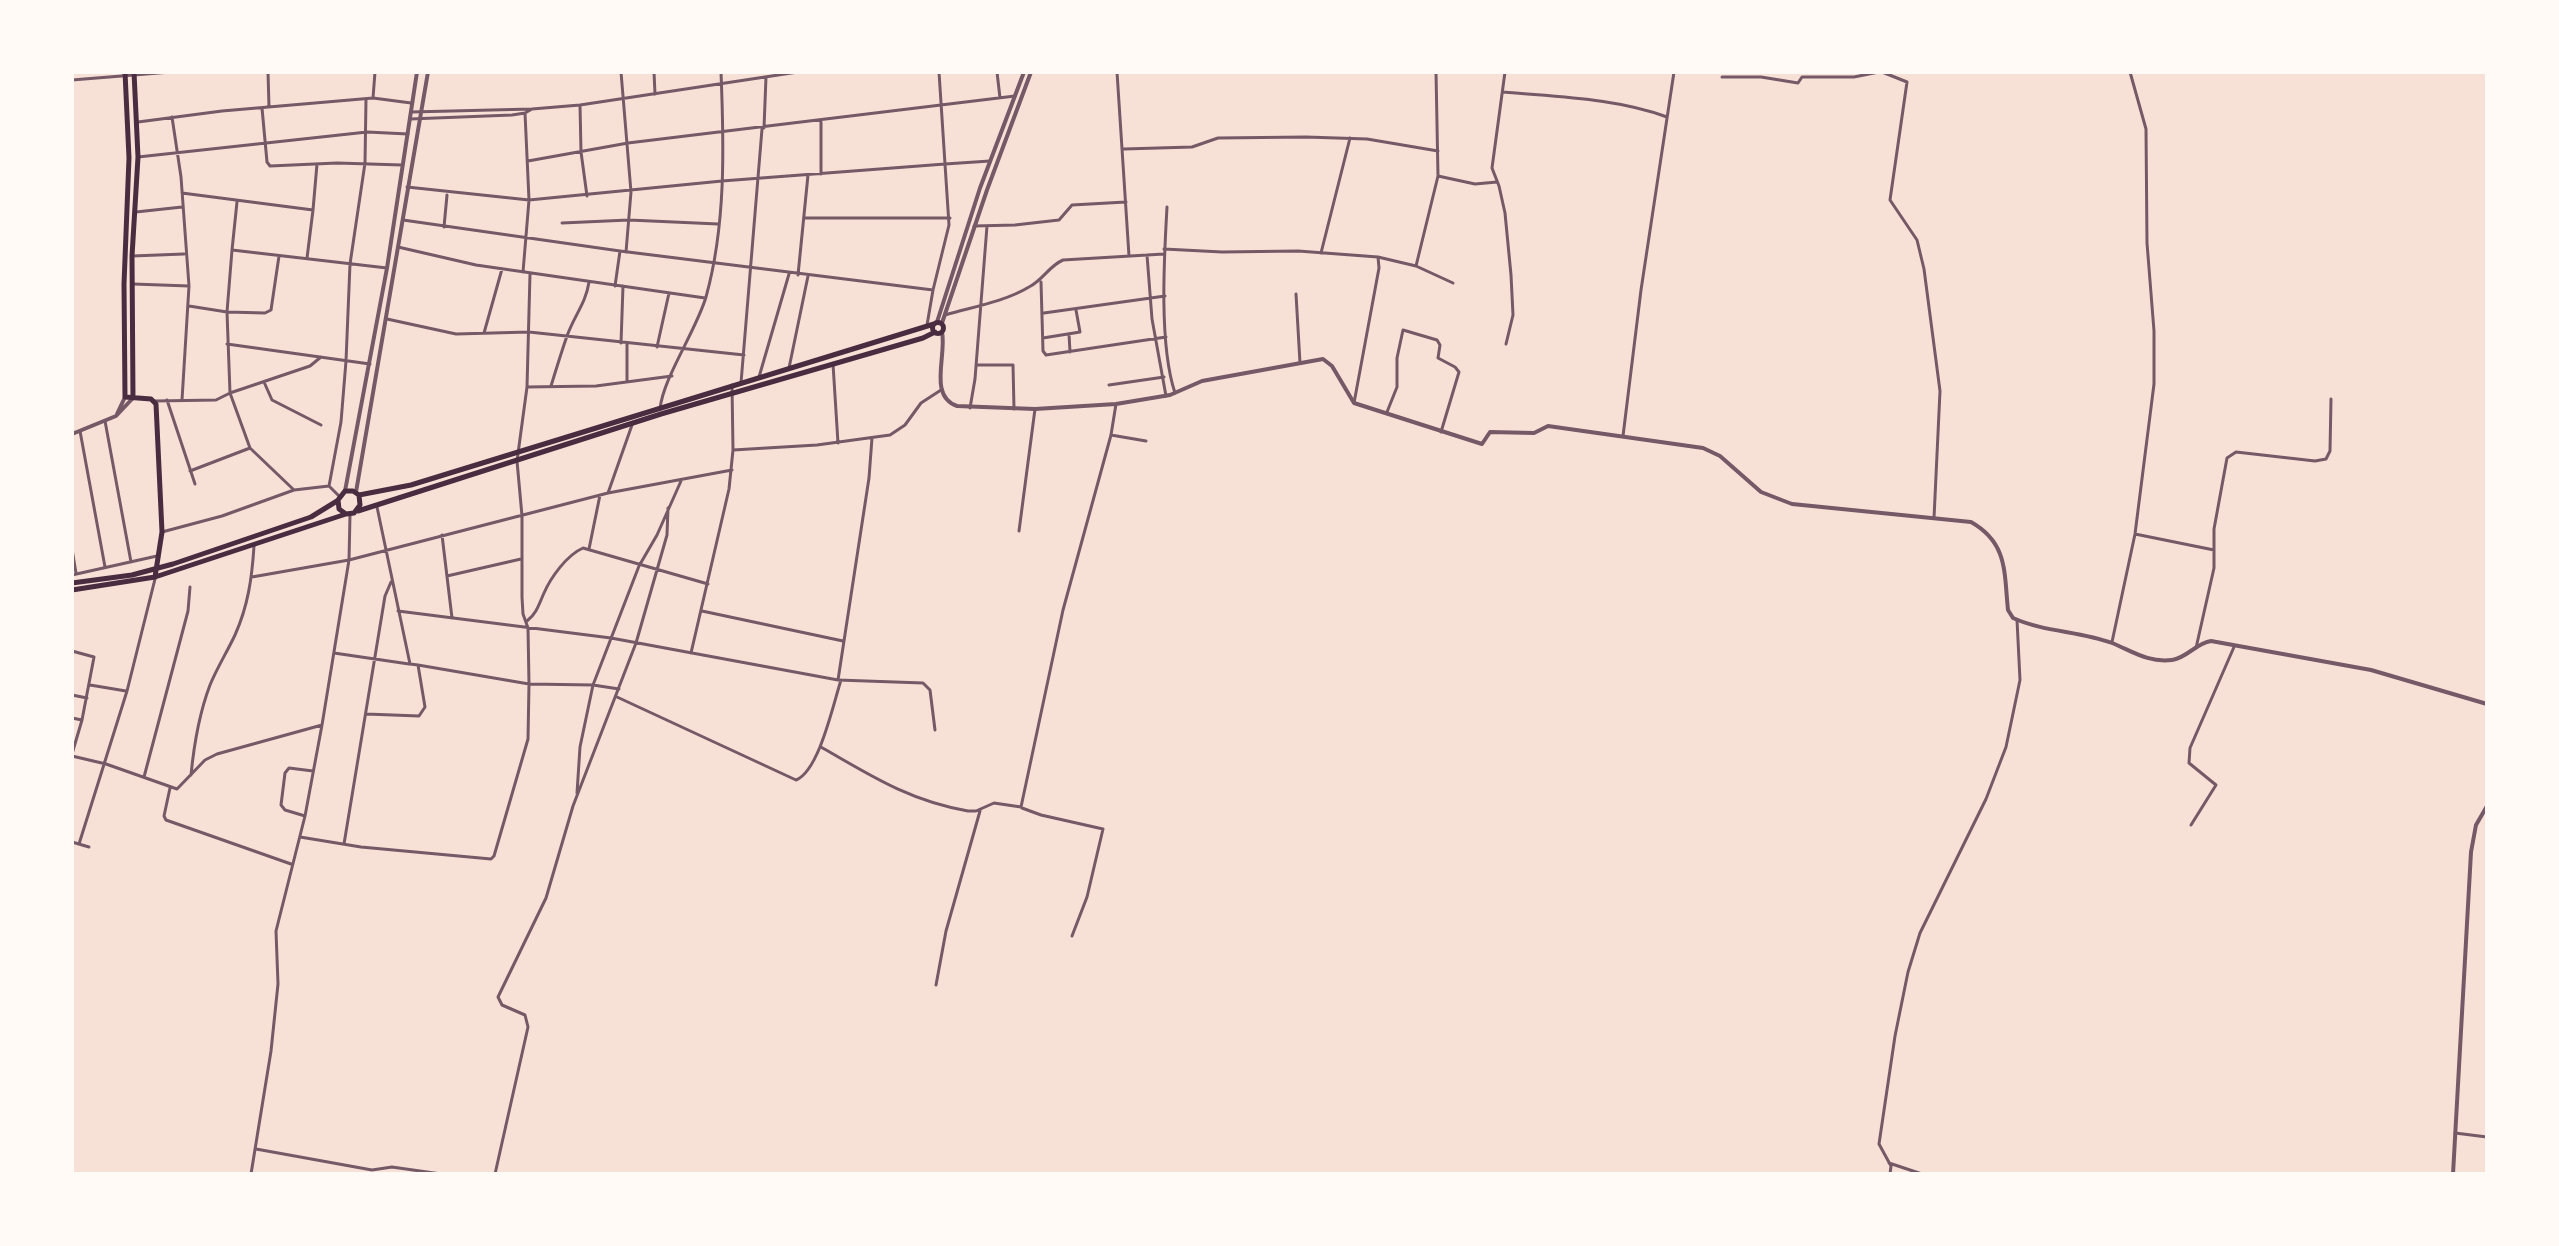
<!DOCTYPE html>
<html>
<head>
<meta charset="utf-8">
<style>
  body { margin:0 }
  #map { position:relative; width:2559px; height:1246px; overflow:hidden; background:#f7e1d7; font-family:"DejaVu Sans",sans-serif }
  canvas { display:block }
  .frame { position:absolute; inset:0; border:74px solid #fffaf5; pointer-events:none }
</style>
</head>
<body>
<div id="map">
<canvas width="2559" height="1246"></canvas>
<div class="frame"></div>
</div>
<script>
const ctx = document.querySelector('canvas').getContext('2d');
ctx.lineJoin = 'round';
function trace(path, color, width, dash) { ctx.strokeStyle = color; ctx.lineWidth = width; ctx.lineCap = dash ? 'butt' : 'round'; ctx.setLineDash(dash || []); ctx.stroke(path); }
trace(new Path2D(`
  M 268,72 L 269,107
  M 375,72 L 373,98 L 411,103
  M 621,72 L 631,192 L 626,252
  M 654,72 L 655,94
  M 939,72 L 945,164 L 990,161
  M 997,72 L 1000,98
  M 1117,72 L 1129,256
  M 1505,72 L 1492,168 L 1499,186 L 1505,213 L 1511,275 L 1513,315 L 1506,344
  M 1882,72 L 1907,82 L 1890,200 L 1917,240 L 1924,269 L 1940,391 L 1934,518
  M 1722,77 L 1761,77 L 1798,83 L 1802,77 L 1854,77 L 1879,72
  M 72,80 L 171,72
  M 1503,92 C 1557,97 1615,98 1667,117
  M 580,105 L 581,152 L 587,196
  M 262,108 L 267,162 L 270,166 L 337,163 L 402,165
  M 532,109 L 580,105 L 798,72
  M 172,117 L 181,177 L 189,286 L 182,400
  M 410,119 L 512,115 L 525,113 L 532,109 L 411,112
  M 138,122 L 222,111 L 373,98
  M 764,128 L 766,77
  M 1124,149 L 1192,147 L 1218,138 L 1306,137 L 1367,139 L 1438,151
  M 138,157 L 367,132 L 408,134
  M 528,161 L 628,143 L 1015,96
  M 821,174 L 821,122
  M 1438,176 L 1475,184 L 1497,182
  M 407,187 L 529,200 L 722,181 L 945,164 L 949,225 L 933,290 L 927,325
  M 182,193 L 313,210 L 317,164
  M 1167,207 C 1164,259 1159,345 1175,393
  M 136,212 L 182,207
  M 804,218 L 950,218
  M 403,220 L 620,251 L 933,290
  M 562,223 L 629,220 L 718,224
  M 974,226 L 1015,225 L 1059,220 L 1072,205 L 1126,202
  M 444,227 L 447,195
  M 398,247 L 476,265 L 705,298
  M 1164,249 L 1222,252 L 1298,251 L 1378,257 L 1416,266 L 1453,283
  M 232,250 L 237,202
  M 1321,253 L 1350,138
  M 1147,255 L 1152,319 L 1166,396
  M 132,256 L 184,254
  M 307,258 L 313,210
  M 1416,266 L 1438,176 L 1436,72
  M 523,272 L 529,200 L 525,113
  M 798,275 L 808,175
  M 1041,282 L 1043,351 L 1046,355 L 1166,337
  M 133,284 L 189,286
  M 615,286 L 620,251
  M 1296,294 L 1300,363
  M 189,306 L 227,312 L 232,250 L 387,268
  M 1044,313 L 1165,296
  M 945,315 C 972,307 1004,302 1029,287 C 1043,280 1049,266 1063,260 L 1164,254
  M 387,319 L 456,334 L 529,332 L 744,355
  M 484,333 L 502,269
  M 1069,334 L 1070,352
  M 1043,338 L 1080,332 L 1076,310
  M 621,343 L 623,286
  M 227,344 L 370,364
  M 657,347 L 669,293
  M 833,364 L 838,443
  M 977,365 L 1013,365 L 1014,409
  M 789,368 L 808,276
  M 759,377 L 789,274
  M 264,382 L 272,400 L 321,425
  M 627,382 L 627,343
  M 741,383 L 762,129
  M 1109,385 L 1164,377
  M 551,386 C 556,370 561,353 567,336 C 574,316 586,303 589,282
  M 527,387 L 596,386 L 672,376
  M 167,400 L 195,484
  M 155,401 L 216,400 L 230,393 L 310,366 L 321,357
  M 1354,403 L 1379,268 L 1378,257
  M 970,408 L 975,379 L 987,226
  M 660,409 C 663,378 696,331 706,297 C 726,225 724,146 721,72
  M 1387,412 L 1397,387 L 1397,358 L 1403,330 L 1437,340 L 1440,345 L 1438,358 L 1455,367 L 1459,372 L 1441,432
  M 105,421 L 131,562
  M 80,431 L 105,567
  M 1111,435 L 1146,441
  M 1623,436 L 1641,290 L 1674,72
  M 250,448 L 294,490 L 329,486 L 339,496
  M 733,450 L 817,445 L 890,435 L 905,425 L 921,403 L 941,390
  M 190,471 L 250,448 L 230,393 L 227,312 L 265,313 L 271,310 L 279,256
  M 329,486 L 341,422 L 346,361 L 350,264 L 365,163 L 366,99
  M 608,493 L 632,425
  M 1019,531 L 1035,409
  M 162,532 L 222,516 L 294,490
  M 2135,534 L 2214,550
  M 442,535 L 452,618
  M 72,549 L 76,573
  M 589,549 L 600,495
  M 72,575 L 157,556
  M 447,576 L 521,559
  M 252,577 L 349,560 L 608,493 L 732,470
  M 398,611 L 611,638 L 838,680 L 923,683 L 930,690 L 935,730
  M 702,611 L 843,641
  M 527,621 C 537,613 539,604 544,593 C 551,577 567,555 583,548 L 708,584
  M 2112,642 L 2135,534 L 2154,384 L 2154,331 L 2147,243 L 2146,129 L 2130,72
  M 2196,648 L 2214,568 L 2214,529 L 2227,458 L 2236,452 L 2315,461 L 2326,459 L 2330,451 L 2331,399
  M 72,651 L 94,657 L 82,720
  M 334,653 L 409,664
  M 691,653 L 729,489 L 733,450 L 732,385
  M 418,665 L 529,684 L 528,628 L 523,614 L 522,597 L 522,516 L 517,461 L 527,387 L 530,274
  M 838,680 L 869,478 L 872,438
  M 90,685 L 126,691
  M 72,695 L 87,698
  M 617,697 L 796,780 C 819,771 833,705 841,680
  M 366,714 L 419,716 L 425,707 L 418,665 L 410,664 L 377,507
  M 72,718 L 82,720 L 72,754
  M 821,747 C 871,776 910,801 968,811 L 976,811 L 994,803 L 1021,807 L 1063,610 L 1111,435 L 1116,404
  M 72,756 L 106,764 L 177,789 L 205,760 L 217,754 L 322,725
  M 191,775 C 194,744 199,714 210,685 C 217,668 227,652 235,635 C 248,606 252,578 254,546
  M 144,777 L 188,611 L 190,587
  M 170,788 L 164,816 L 166,820 L 291,864
  M 577,793 L 580,747 L 593,685 L 639,566 L 657,535 L 681,481
  M 1022,808 L 1041,815 L 1103,829 L 1087,897 L 1072,936
  M 305,816 L 285,810 L 281,805 L 285,773 L 289,768 L 313,771
  M 2191,825 L 2216,785 L 2189,763 L 2190,748 L 2234,647
  M 300,837 L 361,847 L 491,859 L 494,856 L 528,739 L 529,684 L 593,685 L 619,689
  M 72,842 L 89,847
  M 79,844 L 127,691 L 155,579
  M 344,844 L 385,596 L 391,582
  M 936,985 L 946,931 L 980,811
  M 2455,1133 L 2487,1137
  M 256,1149 L 372,1170 L 392,1167 L 441,1174
  M 1889,1163 L 1922,1174
  M 251,1174 L 271,1051 L 278,984 L 276,931 L 305,816 L 322,725 L 349,560 L 350,515
  M 495,1174 L 528,1027 L 525,1015 L 502,1005 L 498,997 L 546,898 L 573,806 L 636,643 L 667,535 L 668,508
  M 1890,1174 L 1891,1166 L 1879,1144 L 1895,1036 L 1908,972 L 1920,933 L 1986,799 L 2006,747 L 2020,680 L 2017,620`), '#755966', 3);
trace(new Path2D(`
  M 937,322 L 980,188 L 1024,72
  M 942,323 L 987,190 L 1031,72
  M 942,332 C 947,355 928,396 957,406 L 1035,409 L 1116,404 L 1170,395 L 1202,381 L 1323,359 L 1332,366 L 1354,403 L 1482,444 L 1490,432 L 1534,433 L 1548,426 L 1703,448 L 1720,456 L 1761,492 L 1792,504 L 1971,522 C 2008,543 2004,572 2008,610 L 2013,618 C 2044,632 2080,631 2112,643 C 2132,651 2148,663 2172,660 C 2187,658 2196,643 2211,641 L 2371,670 L 2487,704
  M 117,414 L 125,397
  M 72,434 L 116,416 L 133,398
  M 345,491 L 387,268 L 417,72
  M 356,492 L 428,72
  M 2453,1174 L 2471,852 L 2476,825 L 2487,806`), '#755966', 4);
trace(new Path2D(`
  M 125,72 L 129,158 L 124,284 L 125,397 L 151,399 L 156,404 L 162,532 L 155,577
  M932.5 328a5.5 5.5 0 1 1 11 0a5.5 5.5 0 1 1-11 0Z
  M 133,398 L 132,256 L 138,157 L 134,72
  M 359,495 L 360,505 L 354,513 L 346,514 L 339,509 L 338,500 L 345,491 L 353,491 L 359,495 L 411,485 L 934,324
  M 358,511 L 661,414 L 923,338 L 935,332
  M 72,583 L 132,575 L 173,564 L 311,517 L 337,501
  M 72,590 L 155,577 L 346,514`), '#4a2c40', 5);
</script>
</body>
</html>
